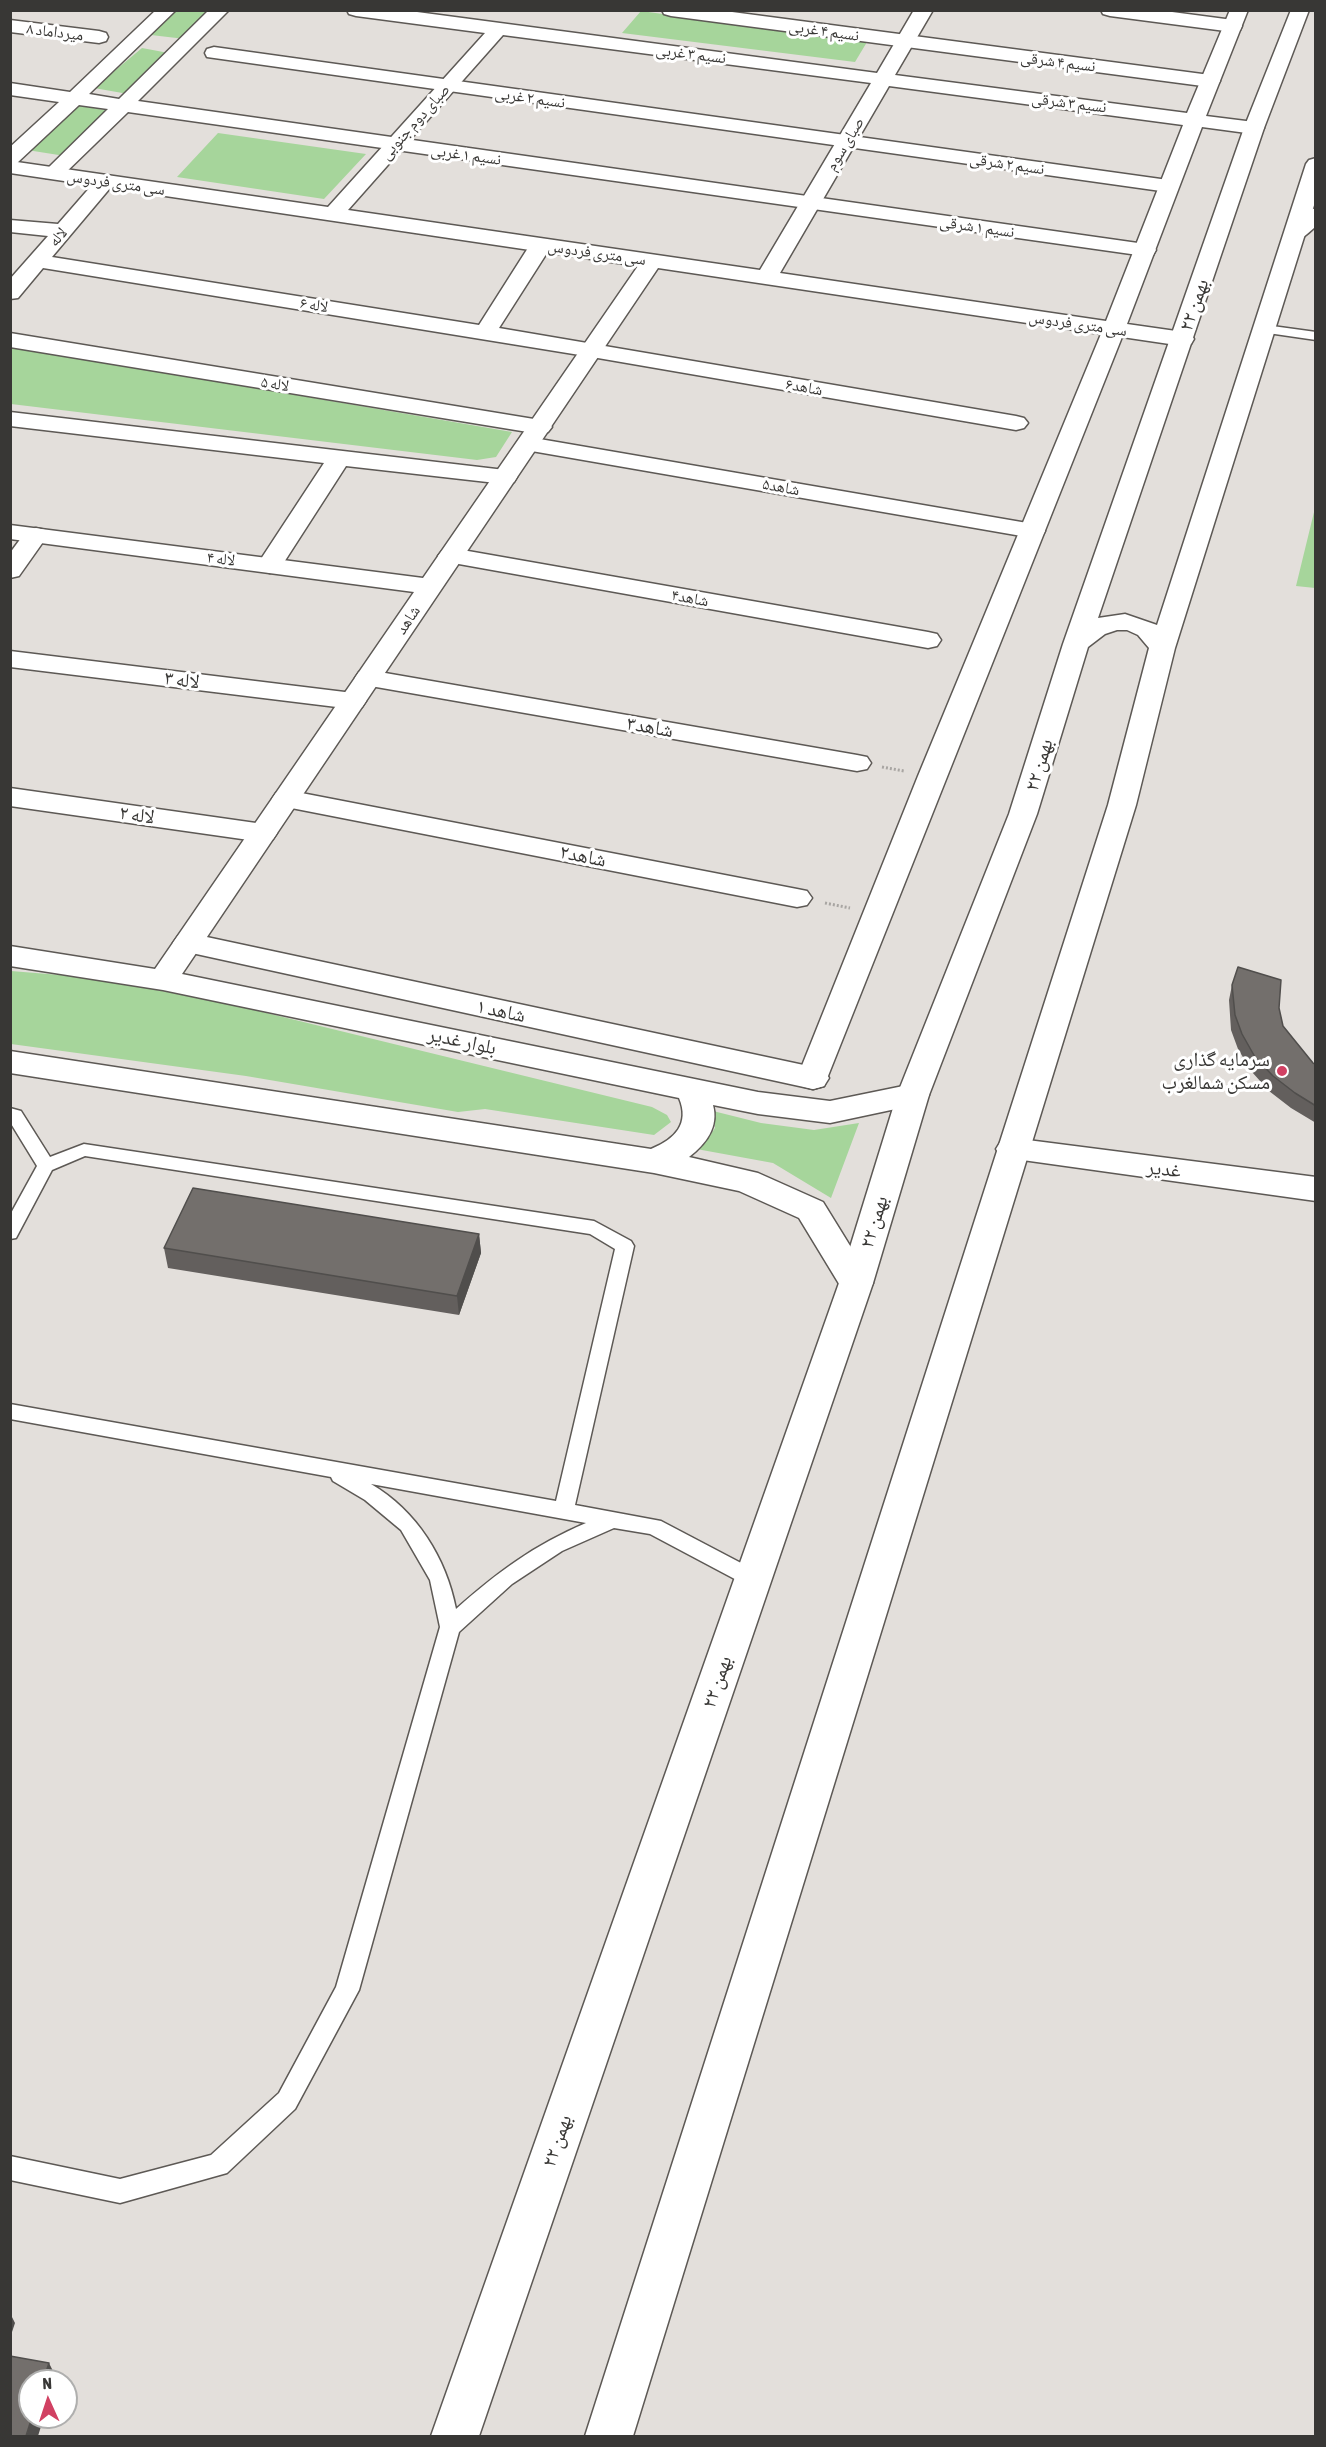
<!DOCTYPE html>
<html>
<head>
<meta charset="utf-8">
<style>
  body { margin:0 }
  #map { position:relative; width:1326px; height:2447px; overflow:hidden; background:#e3dfdb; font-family:"Asap Condensed",sans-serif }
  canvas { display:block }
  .frame { position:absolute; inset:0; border:12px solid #383735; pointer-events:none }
  .north { position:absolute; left:18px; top:2369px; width:60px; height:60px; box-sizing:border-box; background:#fff; border:2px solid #afafae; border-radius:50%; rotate:357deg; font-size:16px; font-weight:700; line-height:24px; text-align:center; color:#383735 }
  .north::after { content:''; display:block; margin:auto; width:21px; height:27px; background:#d14163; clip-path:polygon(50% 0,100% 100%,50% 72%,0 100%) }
</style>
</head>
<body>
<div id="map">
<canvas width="1326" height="2447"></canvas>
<div class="frame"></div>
<div class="north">N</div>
</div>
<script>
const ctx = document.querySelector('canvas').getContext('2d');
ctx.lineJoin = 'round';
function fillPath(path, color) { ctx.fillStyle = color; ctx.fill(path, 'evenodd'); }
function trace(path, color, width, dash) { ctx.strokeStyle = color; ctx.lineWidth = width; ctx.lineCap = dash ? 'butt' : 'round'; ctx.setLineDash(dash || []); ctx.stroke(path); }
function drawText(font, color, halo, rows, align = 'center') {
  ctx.font = font + ' "Asap Condensed","Noto Naskh Arabic",sans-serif'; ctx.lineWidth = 6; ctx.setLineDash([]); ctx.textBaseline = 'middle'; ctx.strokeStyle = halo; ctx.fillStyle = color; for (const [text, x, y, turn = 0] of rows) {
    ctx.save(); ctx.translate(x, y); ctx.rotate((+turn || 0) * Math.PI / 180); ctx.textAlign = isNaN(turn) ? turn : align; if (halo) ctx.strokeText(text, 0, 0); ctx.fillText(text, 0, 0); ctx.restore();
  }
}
fillPath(new Path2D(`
  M 176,11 L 213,11 L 185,39 L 151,35 Z
  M 641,11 L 867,42 L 855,62 L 622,33 Z
  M 142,48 L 174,54 L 128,94 L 94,88 Z
  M 76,105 L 110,111 L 65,156 L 27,150 Z
  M 218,133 L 366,154 L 324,199 L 177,177 Z
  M 10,346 L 512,432 L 496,457 L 477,460 L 11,404 Z
  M 1315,508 L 1315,588 L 1296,586 Z
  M 11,971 L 97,978 L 242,1007 L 652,1107 L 667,1115 L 671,1122 L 654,1135 L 485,1109 L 458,1112 L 246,1076 L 11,1044 Z
  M 713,1111 L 761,1123 L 814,1130 L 859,1123 L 831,1198 L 773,1163 L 691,1148 L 704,1144 L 715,1128 Z`), '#a6d59b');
const lane = new Path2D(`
  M 1265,325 L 1316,332 L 1316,340 L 1261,332 L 1259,329 Z
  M 10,1108 L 21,1111 L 50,1157 L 84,1144 L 594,1221 L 631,1241 L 634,1246 L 575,1505 L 661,1521 L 760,1573 L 763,1579 L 760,1585 L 753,1587 L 746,1585 L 650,1534 L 614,1528 L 562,1551 L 512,1584 L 459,1632 L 359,1990 L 295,2109 L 227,2173 L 120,2203 L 10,2180 L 10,2156 L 120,2179 L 211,2155 L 279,2093 L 336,1987 L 440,1627 L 430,1580 L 401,1530 L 365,1500 L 333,1481 L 331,1477 L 10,1419 L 10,1404 L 556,1501 L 615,1249 L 590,1234 L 85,1156 L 52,1170 L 16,1238 L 10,1239 L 10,1215 L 37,1166 L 10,1122 ZM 371,1484 L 564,1519 L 586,1523 C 533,1546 499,1571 456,1609 C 446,1558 417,1511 371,1484 Z`);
const street = new Path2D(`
  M 156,10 L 176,10 L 89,94 L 119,99 L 209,10 L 229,10 L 138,101 L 1145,244 L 1153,245 L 1156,250 L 1153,255 L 1145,256 L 128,112 L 60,178 L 46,178 L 43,174 L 46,170 L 108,109 L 79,105 L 17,163 L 10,165 L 10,147 L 59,102 L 10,95 L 10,83 L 70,92 Z
  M 662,10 L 717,10 L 1210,75 L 1217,77 L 1220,81 L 1217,85 L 1210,87 L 671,16 L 664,14 Z
  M 1101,10 L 1157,10 L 1233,20 L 1240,22 L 1242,26 L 1240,30 L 1233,32 L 1110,16 L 1103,14 Z
  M 10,20 L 99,31 L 106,33 L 108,37 L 106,41 L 99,43 L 10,32 Z
  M 214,47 L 1168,180 L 1175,182 L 1178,186 L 1175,190 L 1168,192 L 207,57 L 205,53 L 207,49 Z
  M 106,175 L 113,177 L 116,181 L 52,257 L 479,325 L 533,240 L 541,239 L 549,240 L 552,245 L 499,328 L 1016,416 L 1024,418 L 1028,423 L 1024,428 L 1016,430 L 592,357 L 43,268 L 18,298 L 10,299 L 10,279 L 48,236 L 10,232 L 10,220 L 58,224 L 99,177 Z
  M 10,333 L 540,420 L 548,422 L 552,427 L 548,432 L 540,434 L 10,347 Z
  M 10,412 L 505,470 L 514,472 L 517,477 L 514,482 L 505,484 L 346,466 L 279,570 L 270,573 L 261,570 L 257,565 L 324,463 L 10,426 Z
  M 528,437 L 1033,524 L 1042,526 L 1045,531 L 1042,536 L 1033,538 L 520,449 L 516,444 L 520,439 Z
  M 36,528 L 45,530 L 48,535 L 19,576 L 10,578 L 10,553 L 27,530 Z
  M 451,548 L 928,632 L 937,634 L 941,640 L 937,646 L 928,648 L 442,561 L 438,556 L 442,551 Z
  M 10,651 L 353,693 L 362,695 L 366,701 L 362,707 L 353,709 L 10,667 Z
  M 368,670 L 857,755 L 867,757 L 871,763 L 867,769 L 857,771 L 359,684 L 355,678 L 359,672 Z
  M 10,788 L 263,824 L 273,827 L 277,833 L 273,839 L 263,842 L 10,806 Z
  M 286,790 L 797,889 L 807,891 L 812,898 L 807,905 L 797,907 L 276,805 L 272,799 L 276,793 Z
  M 188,933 L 813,1067 L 824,1070 L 829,1078 L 824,1086 L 813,1089 L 178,950 L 173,943 L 178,936 Z`);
const secondary = new Path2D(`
  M 347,10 L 402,10 L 877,73 L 914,10 L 933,10 L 895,75 L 1187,113 L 1230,10 L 1248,10 L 1206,116 L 1254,122 L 1261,124 L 1264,128 L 1261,132 L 1254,134 L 1202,127 L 1127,324 L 1183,332 L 1191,334 L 1194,339 L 1191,344 L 1183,346 L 1122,337 L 824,1086 L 813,1089 L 802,1086 L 797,1078 L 918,776 L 1101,334 L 658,268 L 182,974 L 758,1092 L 830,1101 L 913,1084 L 924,1087 L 929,1095 L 924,1103 L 830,1123 L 758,1114 L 713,1105 C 719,1127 706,1144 689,1157 L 758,1173 L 823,1202 L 873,1283 L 868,1292 L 856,1296 L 844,1292 L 799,1218 L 739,1191 L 654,1173 L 10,1073 L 10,1051 L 651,1149 C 675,1139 690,1124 679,1098 L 163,990 L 10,966 L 10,946 L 155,969 L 414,592 L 10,539 L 10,525 L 423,578 L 638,266 L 10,173 L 10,161 L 328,207 L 485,33 L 356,16 L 349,14 ZM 503,35 L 871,83 L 760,270 L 348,210 ZM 889,86 L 1183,125 L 1106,321 L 780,273 Z
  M 1316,208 L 1316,226 C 1306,235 1301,242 1288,238 L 1284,234 C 1291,224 1304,211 1316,208 Z
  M 1012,1138 L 1316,1177 L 1316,1201 L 1001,1157 L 996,1149 L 1001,1141 Z`);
const highway = new Path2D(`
  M 1291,10 L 1309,10 L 1264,128 L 1098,618 L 1125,614 L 1157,625 L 1306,164 L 1309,160 L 1316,158 L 1316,199 L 1175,648 L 1136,805 L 633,2436 L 585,2436 L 1108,805 L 1149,648 L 1138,635 L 1127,630 L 1117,630 L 1105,634 L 1088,647 L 1037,814 L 929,1095 L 873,1283 L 479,2436 L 431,2436 L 839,1283 L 897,1095 L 1009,814 L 1063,644 L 1244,128 Z`);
trace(lane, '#5d5955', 3);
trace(street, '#5d5955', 3);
trace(secondary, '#5d5955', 3);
trace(highway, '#5d5955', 3);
trace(new Path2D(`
  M 882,767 L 904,771
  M 825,903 L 850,908`), '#a8a5a2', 3, [2, 2]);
fillPath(lane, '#fff');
fillPath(street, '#fff');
fillPath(secondary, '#fff');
fillPath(highway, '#fff');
fillPath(new Path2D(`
  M 1232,985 L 1279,1008 L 1283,1026 L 1313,1063 L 1316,1065 L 1316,1123 L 1291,1108 L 1269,1091 L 1252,1072 L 1238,1049 L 1231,1030 L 1229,1000 Z
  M 479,1234 L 481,1253 L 459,1315 L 168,1268 L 164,1248 Z`), '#635f5d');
fillPath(new Path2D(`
  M 479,1234 L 481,1253 L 459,1315 L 457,1296 Z
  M 10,2313 L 15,2323 L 10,2338 Z
  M 49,2363 L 56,2377 L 55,2381 L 43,2381 Z
  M 32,2417 L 44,2417 L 38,2436 L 26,2436 Z`), '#504e4c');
const building = new Path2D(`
  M 1238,967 L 1281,980 L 1279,1008 L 1283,1026 L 1313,1063 L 1316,1065 L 1316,1106 L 1295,1093 L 1273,1076 L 1255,1057 L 1242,1034 L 1235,1015 L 1232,985 Z
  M 193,1188 L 479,1234 L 457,1296 L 164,1248 Z
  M 10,2356 L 49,2363 L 43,2381 L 30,2381 L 30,2417 L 32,2417 L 26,2436 L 10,2436 Z`);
fillPath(building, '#736f6c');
trace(building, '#504e4c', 1.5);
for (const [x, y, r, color] of [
  [1282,1071,6,"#d14163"]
]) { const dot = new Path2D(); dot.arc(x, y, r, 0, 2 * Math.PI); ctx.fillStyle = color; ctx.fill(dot); trace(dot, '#fff', 2); }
drawText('16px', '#383735', '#fff', [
  ["نسیم ۴ غربی",824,31,8],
  ["میرداماد ۸",55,32,7],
  ["نسیم ۳ غربی",691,54,7],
  ["نسیم ۴ شرقی",1058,62,7],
  ["نسیم ۲ غربی",530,98,8],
  ["نسیم ۳ شرقی",1069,103,7],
  ["صبای دوم جنوبی",415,122,-48],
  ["صبای سوم",845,144,-59],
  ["نسیم ۱ غربی",466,155,8],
  ["نسیم ۲ شرقی",1007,164,8],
  ["سی متری فردوس",116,183,8],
  ["نسیم ۱ شرقی",977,227,8],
  ["لاله",58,237,-49],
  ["سی متری فردوس",597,253,8],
  ["لاله ۶",314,305,9],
  ["سی متری فردوس",1078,324,8],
  ["لاله ۵",275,384,9],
  ["شاهد۶",804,387,10],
  ["شاهد۵",781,487,10],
  ["لاله ۴",221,559,7],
  ["شاهد۴",690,598,10],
  ["شاهد",408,620,-56]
]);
drawText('20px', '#383735', '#fff', [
  ["۲۲ بهمن",1194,305,-71],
  ["لاله ۳",182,680,7],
  ["شاهد۳",650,727,10],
  ["۲۲ بهمن",1039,765,-73],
  ["لاله ۲",137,815,8],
  ["شاهد۲",583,856,11],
  ["شاهد ۱",501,1011,12],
  ["بلوار غدیر",462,1041,12],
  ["غدیر",1164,1169,7],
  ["۲۲ بهمن",874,1222,-73],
  ["۲۲ بهمن",717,1682,-71],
  ["۲۲ بهمن",557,2141,-71]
]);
drawText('20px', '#383735', '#fff', [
  ["سرمایه گذاری",1270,1060],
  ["مسکن شمالغرب",1270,1083]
], 'right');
</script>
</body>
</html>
